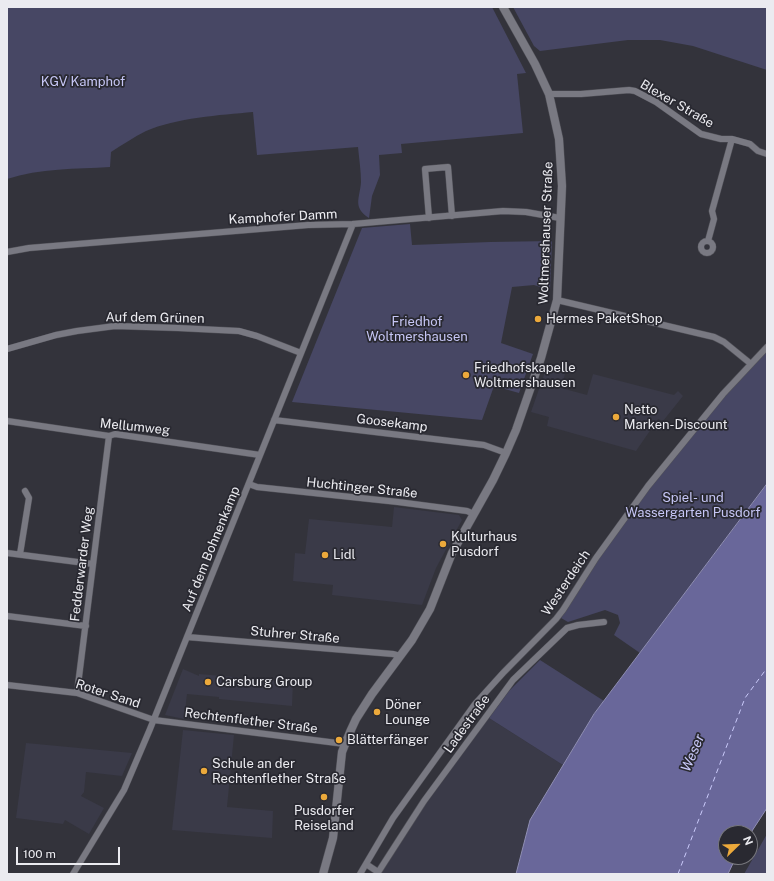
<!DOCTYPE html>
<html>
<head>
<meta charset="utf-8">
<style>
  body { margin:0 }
  #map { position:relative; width:774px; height:881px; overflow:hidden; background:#33333b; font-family:"Public Sans",sans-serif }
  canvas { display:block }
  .frame { position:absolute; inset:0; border:8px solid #ebebf0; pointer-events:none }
  .north { position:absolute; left:718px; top:825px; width:40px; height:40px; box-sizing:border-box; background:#292931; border:1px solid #77777d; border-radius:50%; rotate:67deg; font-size:11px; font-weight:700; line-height:16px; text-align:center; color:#ebebf0 }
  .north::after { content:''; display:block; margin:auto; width:14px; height:18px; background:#eca93b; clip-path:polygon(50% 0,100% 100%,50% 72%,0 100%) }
  .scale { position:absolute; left:16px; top:847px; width:104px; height:18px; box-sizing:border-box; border:2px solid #ebebf0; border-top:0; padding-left:5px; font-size:12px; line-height:14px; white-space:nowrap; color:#ebebf0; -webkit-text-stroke:3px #292931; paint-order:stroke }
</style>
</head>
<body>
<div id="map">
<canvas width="774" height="881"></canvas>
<div class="frame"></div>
<div class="north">N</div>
<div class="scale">100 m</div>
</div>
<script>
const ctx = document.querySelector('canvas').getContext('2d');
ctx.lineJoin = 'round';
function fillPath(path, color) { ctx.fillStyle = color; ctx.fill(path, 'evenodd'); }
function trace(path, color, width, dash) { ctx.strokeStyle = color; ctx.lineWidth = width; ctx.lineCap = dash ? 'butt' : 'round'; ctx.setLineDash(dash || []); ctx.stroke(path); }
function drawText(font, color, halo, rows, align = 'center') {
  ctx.font = font + ' "Public Sans",sans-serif'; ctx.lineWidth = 3.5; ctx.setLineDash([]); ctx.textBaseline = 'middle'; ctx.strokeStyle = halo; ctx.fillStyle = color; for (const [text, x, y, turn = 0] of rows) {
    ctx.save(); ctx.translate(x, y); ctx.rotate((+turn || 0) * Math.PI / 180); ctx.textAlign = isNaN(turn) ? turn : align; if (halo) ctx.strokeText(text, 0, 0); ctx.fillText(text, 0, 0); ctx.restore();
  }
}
fillPath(new Path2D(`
  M 546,369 L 565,374 L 561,388 L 587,395 L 593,374 L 674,395 L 678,391 L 683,396 L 663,421 L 658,419 L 636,451 L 547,426 L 549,417 L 531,412 Z
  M 394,507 L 459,515 L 462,520 L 436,568 L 422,605 L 332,595 L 333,585 L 293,581 L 295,553 L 305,554 L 309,519 L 392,527 Z
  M 183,669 L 199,676 L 199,674 L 293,682 L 292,706 L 219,699 L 219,697 L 187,694 L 184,719 L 165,715 Z
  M 484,715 L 563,765 L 530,820 L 516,874 L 375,874 L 422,798 Z
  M 183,730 L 234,735 L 227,807 L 273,811 L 272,838 L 172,830 Z
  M 26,743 L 132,753 L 122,776 L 86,772 L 84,792 L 81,796 L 104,808 L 89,834 L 65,820 L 63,824 L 16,818 Z`), '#3a3a48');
fillPath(new Path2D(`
  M 7,7 L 492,7 L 526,73 L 517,74 L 523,133 L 401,144 L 402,153 L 379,155 L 380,175 L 372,196 L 369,218 C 352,207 360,198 361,182 C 361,171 359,158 358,147 L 257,155 L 253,112 C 220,115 176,118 146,131 C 134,137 122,145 111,152 L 110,167 C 76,169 40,168 7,179 Z
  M 513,7 L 767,7 L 767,70 L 693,46 L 660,40 L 628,40 L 540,51 L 534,46 Z
  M 410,224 L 412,245 L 490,242 L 552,241 L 550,290 L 534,285 L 512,287 L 501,343 L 533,354 L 519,393 L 494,386 L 482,420 L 292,402 L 362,228 Z
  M 767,350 L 767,484 L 640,653 L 614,635 L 620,623 L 618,615 L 605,610 L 568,622 L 561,618 L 607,546 L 654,481 L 724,397 Z
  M 540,660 L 604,701 L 594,714 L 563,765 L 489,718 L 509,691 Z
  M 767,834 L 767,874 L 744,874 Z`), '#474764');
const water = new Path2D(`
  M 767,484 L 767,808 L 750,834 L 726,833 L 726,857 L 736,857 L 728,874 L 516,874 L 530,820 L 594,714 Z`);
fillPath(water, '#69679a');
trace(water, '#908fb4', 1);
trace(new Path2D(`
  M 678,874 L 745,698 L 767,668`), '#cacafa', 1, [5, 4]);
const minor = new Path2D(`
  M 549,94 L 581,94 L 629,90 L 635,91 L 656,102 L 701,134 L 721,139 L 732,139 L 750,144 L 758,151 L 767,154
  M 429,218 L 425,169 L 448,167 L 452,216
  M701 247a6 6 0 1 1 12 0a6 6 0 1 1-12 0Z
  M 708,241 L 714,219 L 712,211 L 732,139
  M 7,252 L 29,248 L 308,225 L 353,224 L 503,211 L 526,212 L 560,218
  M 557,300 L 714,337 L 724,342 L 751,364
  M 7,349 L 56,335 L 77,331 L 115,326 L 178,328 L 239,331 L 257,336 L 301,353
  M 274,420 L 484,445 L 506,453
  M 7,421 L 109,436 L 115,434 L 260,455
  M 249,484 L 257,487 L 398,502 L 467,511 L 474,514
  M 7,553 L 93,564
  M 20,554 L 29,498 L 25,491
  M 7,616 L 86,626
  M 187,637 L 393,654 L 400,656
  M 7,685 L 77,693 L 154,720 L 345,744
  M 77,693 L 109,436
  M 366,864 L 378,872
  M 73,874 L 124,790 L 150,729 L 353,224
  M 360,874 L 393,818 L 475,704 L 503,673 L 556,619 L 563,610 L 596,558 L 648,486 L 723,394 L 767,347
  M 377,874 L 424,801 L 513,680 L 567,628 L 578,625 L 604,622`);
const tertiary = new Path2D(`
  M 323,874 L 333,838 L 342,752 L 350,732 L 356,719 L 372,694 L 412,640 L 430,609 L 452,553 L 493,480 L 506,453 L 516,430 L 541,358 L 557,300 L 562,186 L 559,139 L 549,94 L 535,64 L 503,7`);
trace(minor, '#515158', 7);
trace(tertiary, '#515158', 9);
trace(minor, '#797982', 6);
trace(tertiary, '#797982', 8);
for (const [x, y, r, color] of [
  [538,319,4,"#eca93b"],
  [466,375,4,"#eca93b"],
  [616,417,4,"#eca93b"],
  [443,544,4,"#eca93b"],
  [325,555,4,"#eca93b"],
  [208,682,4,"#eca93b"],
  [377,712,4,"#eca93b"],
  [339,740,4,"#eca93b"],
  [204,771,4,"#eca93b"],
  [324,797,4,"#eca93b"]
]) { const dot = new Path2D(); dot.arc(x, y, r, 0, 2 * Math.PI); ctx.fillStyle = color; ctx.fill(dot); trace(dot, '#292931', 1.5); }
drawText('13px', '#c6c6f5', '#292931', [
  ["KGV Kamphof",83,82],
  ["Friedhof",417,322],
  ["Woltmershausen",417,337],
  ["Spiel- und",693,498],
  ["Wassergarten Pusdorf",693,513]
]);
drawText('13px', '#ebebf0', '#292931', [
  ["Blexer Straße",677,104,30],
  ["Kamphofer Damm",283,217,-3],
  ["Woltmershauser Straße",546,233,-88],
  ["Auf dem Grünen",155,318,1],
  ["Goosekamp",392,423,7],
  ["Mellumweg",135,427,6],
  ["Huchtinger Straße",362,488,6],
  ["Auf dem Bohnenkamp",211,549,-68],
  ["Fedderwarder Weg",82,564,-83],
  ["Westerdeich",566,583,-56],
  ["Stuhrer Straße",295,635,5],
  ["Roter Sand",108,694,18],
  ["Rechtenflether Straße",251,721,7],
  ["Ladestraße",467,724,-54]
]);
drawText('13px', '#ebebf0', '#292931', [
  ["Hermes PaketShop",546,319],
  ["Friedhofskapelle",474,368],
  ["Woltmershausen",474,383],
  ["Netto",624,410],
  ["Marken-Discount",624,425],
  ["Kulturhaus",451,537],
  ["Pusdorf",451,552],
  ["Lidl",333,555],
  ["Carsburg Group",216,682],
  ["Döner",385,705],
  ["Lounge",385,720],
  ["Blätterfänger",347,740],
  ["Schule an der",212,764],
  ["Rechtenflether Straße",212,779],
  ["Pusdorfer",324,811,"center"],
  ["Reiseland",324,826,"center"]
], 'left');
drawText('italic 14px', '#cacafa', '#292931', [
  ["Weser",693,753,-67]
]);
</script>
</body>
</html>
